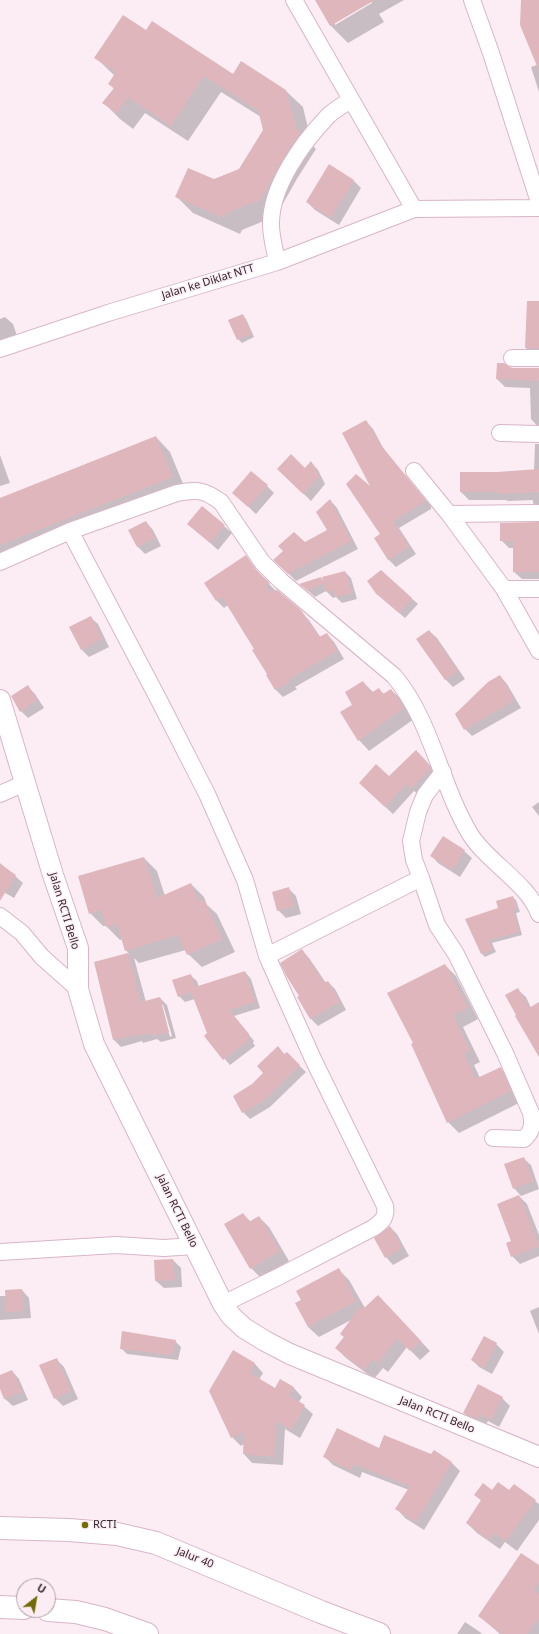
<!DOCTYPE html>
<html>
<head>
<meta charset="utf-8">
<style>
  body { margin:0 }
  #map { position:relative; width:539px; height:1634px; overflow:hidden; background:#fcedf5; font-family:"Noto Sans",sans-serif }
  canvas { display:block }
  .north { position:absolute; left:16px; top:1578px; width:40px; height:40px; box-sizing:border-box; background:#fcedf5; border:1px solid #ac9da5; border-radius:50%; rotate:31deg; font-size:11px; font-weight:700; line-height:16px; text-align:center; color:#34262e }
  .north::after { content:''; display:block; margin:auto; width:14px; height:18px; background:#726b05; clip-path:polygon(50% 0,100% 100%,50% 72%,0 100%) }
</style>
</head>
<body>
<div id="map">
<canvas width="539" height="1634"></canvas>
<div class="north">U</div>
</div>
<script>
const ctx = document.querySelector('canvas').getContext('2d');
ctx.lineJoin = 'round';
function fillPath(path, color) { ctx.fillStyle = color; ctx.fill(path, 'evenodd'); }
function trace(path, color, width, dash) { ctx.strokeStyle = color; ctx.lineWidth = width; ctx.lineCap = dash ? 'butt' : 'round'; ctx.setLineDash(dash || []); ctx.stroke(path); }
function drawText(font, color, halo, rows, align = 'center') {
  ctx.font = font + ' "Noto Sans",sans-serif'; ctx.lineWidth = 3; ctx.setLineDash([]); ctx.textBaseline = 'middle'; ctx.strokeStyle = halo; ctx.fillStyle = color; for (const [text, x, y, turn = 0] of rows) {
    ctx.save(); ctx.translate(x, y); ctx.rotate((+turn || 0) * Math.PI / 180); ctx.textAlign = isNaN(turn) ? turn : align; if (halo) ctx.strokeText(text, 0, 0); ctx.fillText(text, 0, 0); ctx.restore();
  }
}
fillPath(new Path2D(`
  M 316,0 L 404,0 L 379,14 L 384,22 L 348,43 L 331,26 ZM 371,1 L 372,3 L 335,25 L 335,23 Z
  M 524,0 L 539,0 L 539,92 L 531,67 L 537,65 Z
  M 146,31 L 233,76 L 286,91 L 303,107 L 312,145 L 316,149 L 298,177 L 276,216 L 242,230 L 240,234 L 193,213 L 177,197 L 240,170 L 264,130 L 261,117 L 221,92 L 188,141 L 145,113 L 133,129 L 120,119 L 104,103 L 114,89 L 110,84 L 115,76 L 96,58 Z
  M 354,181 L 361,188 L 339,225 L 315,210 L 307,202 Z
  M 242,315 L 246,319 L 254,337 L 242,343 L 238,339 Z
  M 5,317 L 13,324 L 19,342 L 0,349 L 0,319 Z
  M 527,320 L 539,320 L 539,356 L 534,356 L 526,348 Z
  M 512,368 L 539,368 L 539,428 L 531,419 L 530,388 L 505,387 L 497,379 Z
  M 366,421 L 373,429 L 386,453 L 431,506 L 431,509 L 399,528 L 416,554 L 396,567 L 389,560 L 375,538 L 381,534 L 374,490 Z
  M 156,437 L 170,452 L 186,491 L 0,565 L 0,499 Z
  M 535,444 L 539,444 L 539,509 L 533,503 L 533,500 L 508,501 L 506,500 L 469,500 L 461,492 L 461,473 L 497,473 L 534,470 Z
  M 0,455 L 10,483 L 0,486 Z
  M 311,462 L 318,470 L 325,484 L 311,501 L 278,469 L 305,469 Z
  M 267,486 L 274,493 L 256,514 L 241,500 Z
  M 330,500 L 337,508 L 358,549 L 296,581 L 275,560 L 329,531 Z
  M 146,522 L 153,530 L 161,546 L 145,554 L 137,546 Z
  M 189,524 L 224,526 L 232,533 L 218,550 Z
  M 539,524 L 539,579 L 522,579 L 514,572 L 514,548 L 509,548 L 501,540 Z
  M 246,556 L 262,577 L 276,591 L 308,619 L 321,638 L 327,634 L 334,642 L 344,659 L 295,687 L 297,689 L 283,697 L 276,690 L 267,675 L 269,674 L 255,649 L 228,605 L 224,608 L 217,601 L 205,583 Z
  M 345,572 L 351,578 L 357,599 L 342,603 L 336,597 L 333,598 L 326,591 L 315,597 L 307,590 L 321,579 L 324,582 Z
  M 381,572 L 418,604 L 405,618 L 378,595 Z
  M 90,617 L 98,624 L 109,647 L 89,657 L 82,650 L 70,627 Z
  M 429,631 L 437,638 L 465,679 L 453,687 L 446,680 Z
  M 500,676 L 507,684 L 521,708 L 472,736 L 465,729 Z
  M 363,682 L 374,693 L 379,690 L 384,694 L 391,690 L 402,700 L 414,719 L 369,751 L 359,740 L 354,705 Z
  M 27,686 L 35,694 L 44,708 L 28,718 L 21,711 Z
  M 416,752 L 436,771 L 419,795 L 414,791 L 393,814 L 368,791 L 389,778 Z
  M 539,802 L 539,816 L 532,807 Z
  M 443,837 L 464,851 L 472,858 L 460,877 L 438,863 L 431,855 Z
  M 144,858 L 157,871 L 165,896 L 191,884 L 204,897 L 207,905 L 217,914 L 235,952 L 202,967 L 188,954 L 186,950 L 139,963 L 134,958 L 146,1002 L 160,998 L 167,1005 L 176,1038 L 161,1042 L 157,1039 L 143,1043 L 142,1041 L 121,1047 L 114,1040 L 95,962 L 129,954 L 126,950 L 123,939 L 120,940 L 106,926 L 103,926 L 90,913 ZM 161,1005 L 163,1005 L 172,1036 L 170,1037 Z
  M 0,863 L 23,883 L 14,898 L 0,890 Z
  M 289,889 L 296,896 L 301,914 L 286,918 L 278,910 Z
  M 512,897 L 516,900 L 520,912 L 516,913 L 522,935 L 492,943 L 496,952 L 485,957 L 482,954 L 500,909 Z
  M 302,950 L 309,958 L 326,983 L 328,982 L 335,989 L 346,1010 L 318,1026 L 310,1018 L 301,996 Z
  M 445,965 L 456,976 L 478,1019 L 463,1027 L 480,1062 L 474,1065 L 480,1078 L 500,1068 L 511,1079 L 521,1102 L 459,1133 L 448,1122 Z
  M 245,972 L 251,979 L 260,1008 L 234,1016 L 254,1041 L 253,1043 L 255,1046 L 230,1065 L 205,1036 L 208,1034 L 195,999 L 185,1002 L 179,996 L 190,975 L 197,981 L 199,987 Z
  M 518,990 L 526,997 L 531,1008 L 539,1008 L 539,1055 Z
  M 286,1053 L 306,1072 L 270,1107 L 250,1119 L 243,1112 L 253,1085 Z
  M 523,1158 L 531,1165 L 539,1189 L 521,1196 L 514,1188 Z
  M 519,1196 L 527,1204 L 539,1235 L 539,1256 L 520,1264 L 512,1256 L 513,1242 Z
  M 243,1214 L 251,1222 L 259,1217 L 269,1227 L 289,1261 L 261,1278 L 251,1268 Z
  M 390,1227 L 397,1234 L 409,1256 L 393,1265 L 386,1257 Z
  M 173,1260 L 181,1268 L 182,1287 L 164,1288 L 156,1281 Z
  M 339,1270 L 349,1280 L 365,1308 L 388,1306 L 430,1351 L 420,1360 L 407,1347 L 388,1372 L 383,1368 L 374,1379 L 346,1358 L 336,1348 L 344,1337 L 351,1320 L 319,1337 L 308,1327 L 302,1300 Z
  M 22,1290 L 29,1298 L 31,1318 L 0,1320 L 0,1296 L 6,1296 Z
  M 539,1307 L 539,1334 L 530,1311 Z
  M 484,1337 L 496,1344 L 504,1352 L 492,1374 L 479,1367 L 472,1360 Z
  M 175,1341 L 181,1347 L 178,1360 L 127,1354 L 121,1348 Z
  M 233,1352 L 255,1364 L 263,1373 L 259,1380 L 276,1390 L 281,1381 L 294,1388 L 302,1397 L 299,1402 L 313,1414 L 300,1438 L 285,1429 L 283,1465 L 252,1463 L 244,1454 L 244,1444 L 241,1446 L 232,1437 Z
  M 56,1359 L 64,1367 L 78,1399 L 63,1406 L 55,1398 Z
  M 12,1371 L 19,1379 L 28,1400 L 13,1406 L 5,1399 L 0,1387 Z
  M 502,1398 L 510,1406 L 499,1427 L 488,1421 L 485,1426 L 471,1420 L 464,1413 Z
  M 380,1449 L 451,1462 L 460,1471 L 424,1530 L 405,1518 L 397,1509 L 409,1490 L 362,1472 L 360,1478 L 333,1465 L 324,1456 Z
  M 493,1491 L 510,1491 L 535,1501 L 539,1504 L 539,1520 L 517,1551 L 505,1542 L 500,1549 L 477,1533 L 467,1523 L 482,1501 L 475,1495 Z
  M 539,1566 L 539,1634 L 500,1634 L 479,1616 Z
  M 465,1622 L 480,1632 L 482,1634 L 457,1634 Z`), '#0003');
fillPath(new Path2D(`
  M 315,0 L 375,0 L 330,26 Z
  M 521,0 L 539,0 L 539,71 L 520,25 Z
  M 123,15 L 146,30 L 152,21 L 233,74 L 241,61 L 286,90 L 297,130 L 300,132 L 282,161 L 260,200 L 226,213 L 224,218 L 175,197 L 188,168 L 214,179 L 239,169 L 263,130 L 258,110 L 204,76 L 171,126 L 128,97 L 117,113 L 102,103 L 114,88 L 108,84 L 116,72 L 94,58 Z
  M 329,164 L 354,180 L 331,218 L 306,202 Z
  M 527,301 L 539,301 L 539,348 L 525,348 Z
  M 243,314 L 251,334 L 237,340 L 228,320 Z
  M 497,363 L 504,363 L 512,368 L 539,368 L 539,381 L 496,379 Z
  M 366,420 L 380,444 L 424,498 L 424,502 L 393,521 L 409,547 L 388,560 L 374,538 L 380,534 L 346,484 L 356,474 L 370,486 L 342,433 Z
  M 156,436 L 173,477 L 0,545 L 0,498 Z
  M 291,454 L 305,468 L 311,461 L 319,476 L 303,494 L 277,469 Z
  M 539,469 L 539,492 L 499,494 L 499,492 L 460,492 L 460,472 L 497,472 Z
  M 251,471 L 268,485 L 248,507 L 232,493 Z
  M 330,499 L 351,541 L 288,574 L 273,560 L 283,551 L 278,546 L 294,532 L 305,542 L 327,530 L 316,512 Z
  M 202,506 L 225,525 L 210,543 L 187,524 Z
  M 146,521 L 155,538 L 137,547 L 128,530 Z
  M 539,522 L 539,572 L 513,572 L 513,541 L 500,541 L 500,523 Z
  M 246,555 L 255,569 L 270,583 L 266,585 L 269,592 L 277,590 L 301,610 L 319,637 L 327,633 L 337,651 L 289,679 L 290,682 L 275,690 L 266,675 L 267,674 L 252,650 L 254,649 L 222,597 L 216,601 L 204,583 Z
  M 381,570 L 412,598 L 399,613 L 378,595 L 377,595 L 367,581 Z
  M 345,571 L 352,593 L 335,597 L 333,590 L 326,592 L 323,583 L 308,591 L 299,584 L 321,577 L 323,583 L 322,577 Z
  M 91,616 L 102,639 L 81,650 L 69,627 Z
  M 429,630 L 458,671 L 445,680 L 416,639 Z
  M 500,675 L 514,700 L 464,730 L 455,714 L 488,682 Z
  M 363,681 L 371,693 L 379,688 L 383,694 L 391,689 L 404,708 L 358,741 L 340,712 L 352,705 L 345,692 Z
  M 28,685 L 37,700 L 20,712 L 11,696 Z
  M 416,750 L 428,763 L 431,769 L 411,788 L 406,784 L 385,807 L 359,783 L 376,764 L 389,776 Z
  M 443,836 L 465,850 L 452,870 L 430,856 Z
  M 144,857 L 157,898 L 191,883 L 199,902 L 204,900 L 222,939 L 187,955 L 178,935 L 125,951 L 117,924 L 106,927 L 101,910 L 89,914 L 78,876 Z
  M 0,864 L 16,875 L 0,901 Z
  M 289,887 L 294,906 L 277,911 L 272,892 Z
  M 513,896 L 517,908 L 513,910 L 519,932 L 489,940 L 493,949 L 481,954 L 465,919 L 498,908 L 496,901 Z
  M 302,949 L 324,983 L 328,981 L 340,1002 L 310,1019 L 297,997 L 299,996 L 287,977 L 280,963 Z
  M 128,953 L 141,1002 L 160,997 L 169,1032 L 153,1036 L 152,1033 L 135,1036 L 135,1035 L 113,1040 L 94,962 Z
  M 445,964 L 468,1008 L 453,1015 L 470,1051 L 464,1053 L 475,1079 L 501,1067 L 511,1091 L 447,1123 L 411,1044 L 413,1043 L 387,993 Z
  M 245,971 L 255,1002 L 229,1010 L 249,1034 L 247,1036 L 250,1039 L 223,1060 L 204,1036 L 207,1033 L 191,992 L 178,997 L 172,980 L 191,974 L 195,987 Z
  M 518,988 L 529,1008 L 539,1002 L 539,1057 L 515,1016 L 516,1015 L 505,995 Z
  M 278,1046 L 284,1054 L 287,1052 L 300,1065 L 263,1101 L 242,1113 L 233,1096 L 252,1084 L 263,1073 L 257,1066 Z
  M 524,1157 L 533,1181 L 513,1189 L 504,1164 Z
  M 519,1195 L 539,1246 L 511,1257 L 506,1243 L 511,1241 L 497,1204 Z
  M 243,1213 L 249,1222 L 259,1216 L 280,1251 L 250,1269 L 224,1224 Z
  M 390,1226 L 402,1248 L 385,1258 L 374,1238 Z
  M 173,1259 L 175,1280 L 155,1281 L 154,1260 Z
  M 339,1268 L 356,1301 L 308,1327 L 295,1303 L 301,1300 L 296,1291 Z
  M 22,1289 L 23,1311 L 6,1312 L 5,1290 Z
  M 378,1295 L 421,1341 L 410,1351 L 397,1338 L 378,1363 L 372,1359 L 364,1370 L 335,1348 L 344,1337 L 340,1334 L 360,1307 L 362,1310 Z
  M 122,1331 L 176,1340 L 172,1355 L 120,1349 Z
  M 484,1336 L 497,1343 L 484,1368 L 471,1360 Z
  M 233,1350 L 255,1363 L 250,1373 L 275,1388 L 280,1379 L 294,1387 L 289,1396 L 305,1405 L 291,1430 L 276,1421 L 274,1457 L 243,1454 L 244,1432 L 231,1438 L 209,1391 Z
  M 57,1358 L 71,1391 L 54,1399 L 39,1365 Z
  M 12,1370 L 22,1392 L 4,1399 L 0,1389 L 0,1375 Z
  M 478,1384 L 503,1397 L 491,1420 L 480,1414 L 478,1419 L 463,1413 Z
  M 337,1428 L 379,1448 L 384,1435 L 431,1454 L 434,1450 L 452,1462 L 416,1522 L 395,1509 L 410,1486 L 354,1464 L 351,1470 L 323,1457 Z
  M 498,1482 L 509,1490 L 514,1484 L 536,1500 L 506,1541 L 494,1533 L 489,1540 L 466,1523 L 481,1500 L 474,1495 L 483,1483 L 492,1490 Z
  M 521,1553 L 539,1565 L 539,1581 L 533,1590 L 539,1594 L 539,1618 L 527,1634 L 502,1634 L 478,1616 Z`), '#deb6bb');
const minor = new Path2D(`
  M 294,0 L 414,209
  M 472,0 L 491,53 L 539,202
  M 277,262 C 275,250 271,237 271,225 C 270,187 303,142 328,116 C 334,110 343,105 351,100
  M 0,349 L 108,313 L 277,262 L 414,209 L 539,208
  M 512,358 L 539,358
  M 500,433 L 539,434
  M 414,471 L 449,514 L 504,589 L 539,651
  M 449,514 L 539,513
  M 70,531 L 161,704 L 207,794 L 245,880 L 267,956
  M 0,562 L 70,531 L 177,493 C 198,489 204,490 221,502 L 262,562 L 281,581 L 394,676 C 432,721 440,784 470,834 C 487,862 528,883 539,914
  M 504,589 L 539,589
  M 0,794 L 25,783
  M 421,878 L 437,925 L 456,954 L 505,1053 L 531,1113 C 533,1124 533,1131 524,1139 L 493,1138
  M 0,916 L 22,933 L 42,957 L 78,989
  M 0,1252 L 116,1245 L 164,1248 L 194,1246
  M 223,1304 L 280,1276 L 373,1228 C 382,1222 387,1217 385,1206 L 313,1059 L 267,956 L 421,878 L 414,860 L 411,841 L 418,812 L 425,795 L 443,772`);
const tertiary = new Path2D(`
  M 0,700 L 53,875 L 78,948 L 78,989 L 94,1044 L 223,1304 L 231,1316 L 244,1328 L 265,1341 L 290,1354 L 539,1457`);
const trunk = new Path2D(`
  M 0,1528 L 69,1530 L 117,1534 L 156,1543 L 321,1612 L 379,1634
  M 0,1607 L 24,1608
  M 48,1610 L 76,1612 L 105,1619 L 147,1634`);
trace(minor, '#d8b5c7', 18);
trace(tertiary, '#d8b5c7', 22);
trace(trunk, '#d8b5c7', 24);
trace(minor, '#fff', 16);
trace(tertiary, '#fff', 20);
trace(trunk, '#fff', 22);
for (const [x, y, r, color] of [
  [85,1525,4,"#726b05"]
]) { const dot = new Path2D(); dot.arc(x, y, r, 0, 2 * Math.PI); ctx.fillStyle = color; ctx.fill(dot); trace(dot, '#fcedf5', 1.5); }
drawText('11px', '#34262e', '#fcedf5', [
  ["Jalan ke Diklat NTT",208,282,-17],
  ["Jalan RCTI Bello",64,911,73],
  ["Jalan RCTI Bello",177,1211,64],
  ["Jalan RCTI Bello",437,1415,22],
  ["Jalur 40",195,1558,22]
]);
drawText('11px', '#34262e', '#fcedf5', [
  ["RCTI",93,1525]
], 'left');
</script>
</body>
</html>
